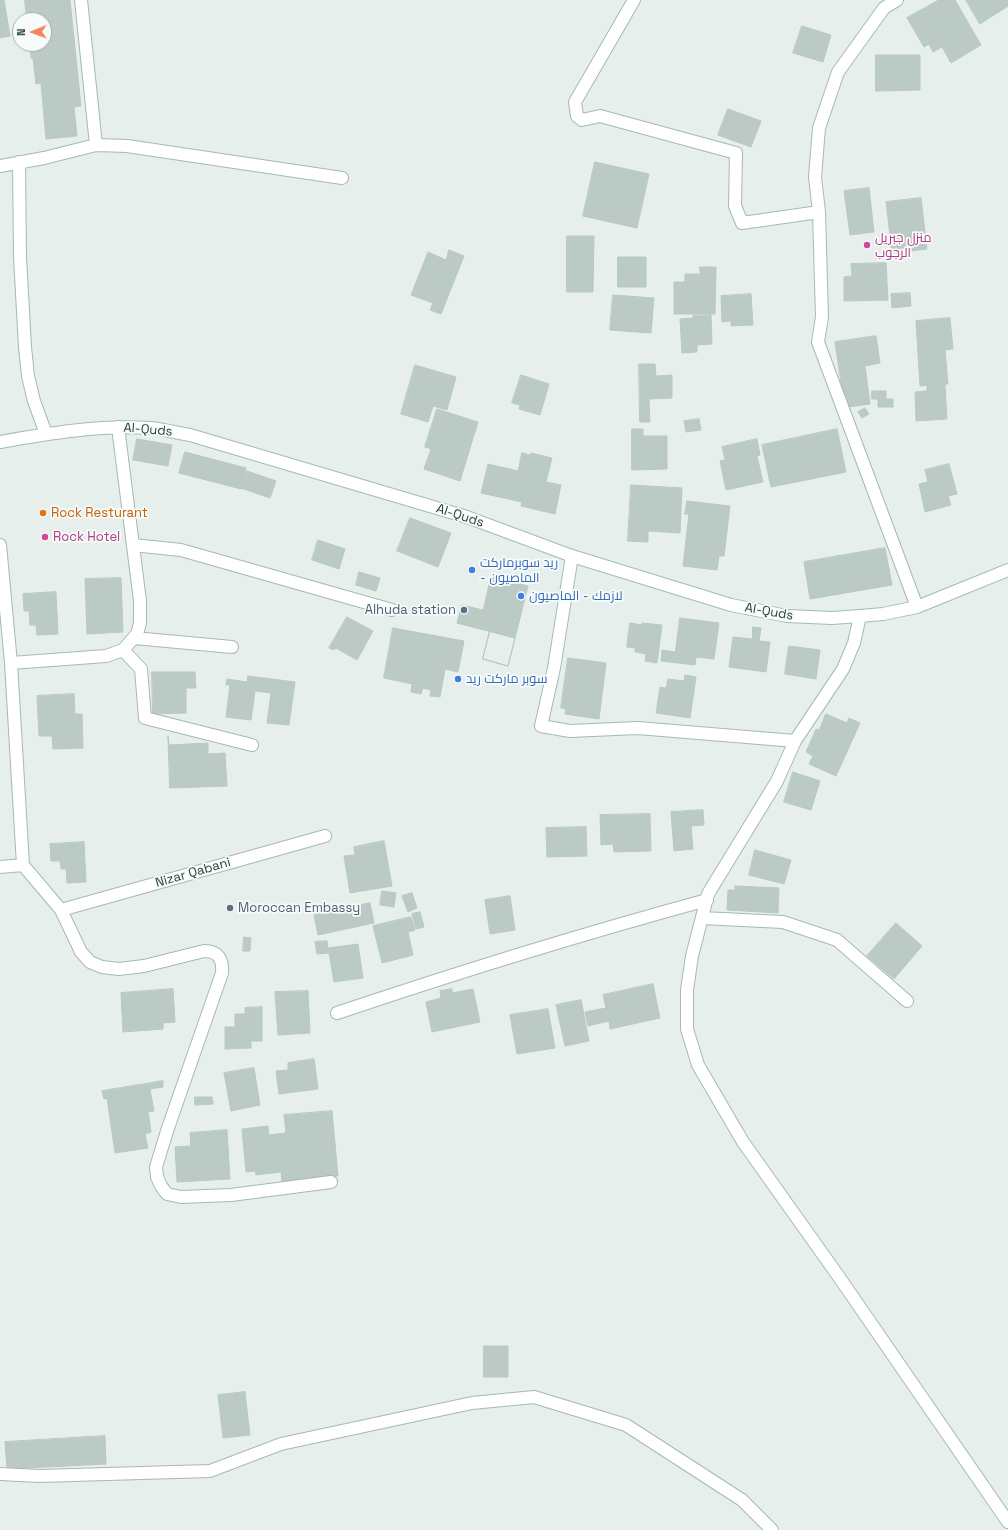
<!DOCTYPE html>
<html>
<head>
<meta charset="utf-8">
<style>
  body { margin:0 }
  #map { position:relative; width:1008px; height:1530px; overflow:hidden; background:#e6efeb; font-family:"Space Grotesk",sans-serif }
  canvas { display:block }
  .north { position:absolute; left:12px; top:12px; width:40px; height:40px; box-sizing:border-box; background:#f7fbf9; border:1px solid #a3b1ad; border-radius:50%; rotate:269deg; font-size:11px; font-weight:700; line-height:16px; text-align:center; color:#24423a }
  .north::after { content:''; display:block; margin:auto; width:14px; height:18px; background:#f4845f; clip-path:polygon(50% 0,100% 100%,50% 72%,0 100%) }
</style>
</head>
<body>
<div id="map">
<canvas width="1008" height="1530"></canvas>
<div class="north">N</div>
</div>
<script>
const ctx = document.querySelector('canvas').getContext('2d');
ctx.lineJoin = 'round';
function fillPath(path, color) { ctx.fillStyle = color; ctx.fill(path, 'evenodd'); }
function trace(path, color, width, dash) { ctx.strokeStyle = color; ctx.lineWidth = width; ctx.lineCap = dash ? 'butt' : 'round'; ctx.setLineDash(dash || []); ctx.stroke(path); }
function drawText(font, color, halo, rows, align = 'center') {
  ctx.font = font + ' "Space Grotesk",Cairo,sans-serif'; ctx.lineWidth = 3.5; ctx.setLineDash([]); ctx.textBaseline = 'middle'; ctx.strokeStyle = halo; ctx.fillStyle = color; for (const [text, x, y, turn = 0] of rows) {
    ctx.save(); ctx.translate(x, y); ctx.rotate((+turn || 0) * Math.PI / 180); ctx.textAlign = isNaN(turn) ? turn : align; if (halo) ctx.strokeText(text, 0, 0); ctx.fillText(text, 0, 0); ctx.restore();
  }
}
const building = new Path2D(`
  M 0,0 L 4,0 L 10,36 L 0,38 Z
  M 25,0 L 70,0 L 81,106 L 74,107 L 77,136 L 46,139 L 41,83 L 36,84 L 33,58 L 31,58 L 30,44 L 44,44 L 44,20 L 27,20 Z
  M 939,0 L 955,0 L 981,45 L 951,63 L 942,47 L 933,52 L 929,44 L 924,47 L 907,18 Z
  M 966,0 L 1008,0 L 1008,6 L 980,24 Z
  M 802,26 L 831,35 L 823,62 L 793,53 Z
  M 876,55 L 920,55 L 920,90 L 876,91 Z
  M 728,109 L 761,121 L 751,147 L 718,135 Z
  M 595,162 L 649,174 L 637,228 L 583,216 Z
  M 869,188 L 874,232 L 850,235 L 844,191 Z
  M 921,198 L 927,249 L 892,253 L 886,202 Z
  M 567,236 L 594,236 L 593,292 L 567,292 Z
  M 449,250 L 464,256 L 441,314 L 430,310 L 433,303 L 411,295 L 428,252 L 446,260 Z
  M 618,257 L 646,257 L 646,287 L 618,287 Z
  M 886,263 L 888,300 L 844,301 L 844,277 L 852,276 L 851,264 Z
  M 700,267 L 716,267 L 715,314 L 674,314 L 674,282 L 685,282 L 685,274 L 700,274 Z
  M 910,293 L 911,306 L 892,308 L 891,294 Z
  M 751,294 L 753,325 L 731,326 L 731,321 L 722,322 L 721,296 Z
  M 613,295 L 654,298 L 651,333 L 610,330 Z
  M 711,315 L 712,344 L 697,345 L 697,352 L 682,353 L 680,319 L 693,318 L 693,316 Z
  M 950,318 L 953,349 L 945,350 L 948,384 L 920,386 L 916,321 Z
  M 876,336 L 880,363 L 865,366 L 870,404 L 848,407 L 847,397 L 843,397 L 835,342 Z
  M 639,364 L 655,364 L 656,376 L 672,375 L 672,398 L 649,399 L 650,422 L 640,422 Z
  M 415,365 L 456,377 L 447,410 L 433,406 L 428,422 L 401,414 Z
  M 521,375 L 549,384 L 540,415 L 519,409 L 520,405 L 512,403 Z
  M 945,385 L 947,419 L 916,421 L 915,392 L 927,391 L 927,386 Z
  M 872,391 L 886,391 L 886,399 L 893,399 L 893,407 L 878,407 L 878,399 L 872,399 Z
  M 865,408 L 869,414 L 862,418 L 858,412 Z
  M 437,409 L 478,422 L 460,481 L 424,469 L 431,449 L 425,447 Z
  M 699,419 L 701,430 L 686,432 L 684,421 Z
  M 632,429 L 643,429 L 643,436 L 667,436 L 667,469 L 632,470 Z
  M 837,429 L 846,472 L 771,487 L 762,445 Z
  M 137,439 L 172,445 L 168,466 L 133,460 Z
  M 757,439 L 760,455 L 757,456 L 763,482 L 726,490 L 720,461 L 725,460 L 722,447 Z
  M 185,452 L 246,468 L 241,489 L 179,473 Z
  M 522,453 L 530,455 L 531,453 L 552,458 L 546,482 L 561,485 L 555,514 L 521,506 L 522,502 L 481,493 L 488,464 L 518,471 Z
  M 949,464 L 957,494 L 948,496 L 951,505 L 925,512 L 919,484 L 928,482 L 925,470 Z
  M 247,471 L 276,481 L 270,498 L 241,488 Z
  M 631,485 L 682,488 L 680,533 L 648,531 L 648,542 L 628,541 Z
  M 687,501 L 730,506 L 724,556 L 719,556 L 717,570 L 683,566 L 689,514 L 685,514 Z
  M 410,518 L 451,533 L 438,567 L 397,551 Z
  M 318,540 L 345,549 L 339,569 L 312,560 Z
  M 885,548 L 892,585 L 810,599 L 804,562 Z
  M 359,572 L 380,578 L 376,591 L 356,585 Z
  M 491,577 L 528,586 L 515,638 L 457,623 L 462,605 L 483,610 Z
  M 121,578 L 123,632 L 87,634 L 85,579 Z
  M 56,592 L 58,634 L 37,635 L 36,625 L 30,625 L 29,611 L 24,611 L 23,594 Z
  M 347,617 L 373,631 L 357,660 L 336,648 L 334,650 L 329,648 Z
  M 680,618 L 719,623 L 714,659 L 696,657 L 695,665 L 661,661 L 662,650 L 675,652 Z
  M 630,623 L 642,625 L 642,623 L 662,625 L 657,663 L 645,661 L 646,654 L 635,652 L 635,648 L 627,647 Z
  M 753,627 L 761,628 L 759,641 L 770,642 L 766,672 L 729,667 L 733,637 L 752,639 Z
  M 393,628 L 464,641 L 458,672 L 445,669 L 440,697 L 430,696 L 431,690 L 423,688 L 421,694 L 411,692 L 412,684 L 384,678 Z
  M 490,631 L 515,638 L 508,666 L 483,659 Z
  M 490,631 L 515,638 L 508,666 L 483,659 Z
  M 789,646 L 820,650 L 816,679 L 785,674 Z
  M 568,658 L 606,663 L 599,719 L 565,714 L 566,709 L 561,708 Z
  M 152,672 L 195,672 L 196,688 L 186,688 L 186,713 L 153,714 Z
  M 685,675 L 696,677 L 690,718 L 656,713 L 660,687 L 666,688 L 668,679 L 684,681 Z
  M 248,676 L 295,682 L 289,725 L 267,723 L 271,693 L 255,691 L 251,720 L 226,717 L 230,685 L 226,685 L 227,679 L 247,682 Z
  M 74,694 L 75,714 L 82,714 L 83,748 L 53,749 L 52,736 L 39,736 L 37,696 Z
  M 826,714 L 847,723 L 849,718 L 860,723 L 836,776 L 809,764 L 813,756 L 806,752 L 816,729 L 819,730 Z
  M 168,736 L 169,745 L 208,743 L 208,754 L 225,753 L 227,786 L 170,788 Z
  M 793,772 L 820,781 L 811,810 L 784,802 Z
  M 703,810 L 704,825 L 691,826 L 693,849 L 674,851 L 671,812 Z
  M 650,814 L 651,851 L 614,852 L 613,844 L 601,845 L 600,815 Z
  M 586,827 L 587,856 L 547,857 L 546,828 Z
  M 384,841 L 392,886 L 350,893 L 344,856 L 355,855 L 354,847 Z
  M 84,842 L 86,882 L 67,883 L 66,869 L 61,869 L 60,861 L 51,861 L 50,844 Z
  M 755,850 L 791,860 L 784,884 L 749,875 Z
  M 735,886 L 779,888 L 778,913 L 727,910 L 728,890 L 735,890 Z
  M 382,891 L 396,893 L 394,907 L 380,905 Z
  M 412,893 L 417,908 L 408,912 L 402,896 Z
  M 510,896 L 515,930 L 490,934 L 485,900 Z
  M 370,903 L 374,923 L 318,935 L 314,915 Z
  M 420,912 L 424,927 L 416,929 L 412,914 Z
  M 411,917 L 415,930 L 408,932 L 413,955 L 382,963 L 373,926 Z
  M 896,923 L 922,946 L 894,979 L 867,956 Z
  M 244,937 L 251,938 L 250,951 L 243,951 Z
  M 327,941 L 328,948 L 358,944 L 363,978 L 334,982 L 329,953 L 317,954 L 315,942 Z
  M 653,984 L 660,1018 L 610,1029 L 609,1021 L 588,1026 L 585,1012 L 606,1008 L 603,995 Z
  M 173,989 L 175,1022 L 163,1023 L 163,1029 L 123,1032 L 121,993 Z
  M 452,989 L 452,993 L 473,989 L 480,1022 L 432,1032 L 426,1002 L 441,998 L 440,991 Z
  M 308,991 L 310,1033 L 278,1035 L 275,992 Z
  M 581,1000 L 589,1041 L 565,1046 L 556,1005 Z
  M 262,1007 L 262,1041 L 251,1041 L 251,1048 L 225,1049 L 225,1027 L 235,1027 L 235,1014 L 245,1014 L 245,1008 Z
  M 548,1009 L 555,1048 L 517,1054 L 510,1015 Z
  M 314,1059 L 318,1089 L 279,1094 L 276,1071 L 288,1070 L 288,1063 Z
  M 254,1068 L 260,1105 L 231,1111 L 224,1073 Z
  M 163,1081 L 163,1087 L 150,1089 L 154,1111 L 148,1112 L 151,1132 L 145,1134 L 148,1148 L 115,1153 L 107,1098 L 104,1099 L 102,1091 Z
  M 195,1097 L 212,1097 L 213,1104 L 195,1105 Z
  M 332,1111 L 338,1176 L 282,1182 L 281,1172 L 256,1175 L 255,1171 L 246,1172 L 242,1129 L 268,1126 L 269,1135 L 286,1133 L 284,1115 Z
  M 227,1130 L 230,1179 L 177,1182 L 175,1147 L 191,1146 L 190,1133 Z
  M 484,1346 L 508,1346 L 508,1377 L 484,1377 Z
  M 245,1392 L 250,1435 L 223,1438 L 218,1395 Z
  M 105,1436 L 106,1464 L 7,1469 L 5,1442 Z`);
fillPath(building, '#bbcac4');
trace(building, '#b8c9c2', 1);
const street = new Path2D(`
  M 81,0 L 96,145
  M 634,0 L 575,102 L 577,116 L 582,120 L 600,116 L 736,153 L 735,206 L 742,223 L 819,212
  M 897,0 L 884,8 L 838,72 L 819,128 L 815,177 L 819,212 L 822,317 L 818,342 L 917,607
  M 19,162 L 20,257 L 25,347 L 28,376 L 34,401 L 46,434
  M 0,166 L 44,158 L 96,145 L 127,146 L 342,178
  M 0,545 L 11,663 L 23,865
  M 133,545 L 181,550 L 392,610
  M 572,556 L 554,668 L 541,726 L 570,731 L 638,728 L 795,741
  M 860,616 L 854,643 L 843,669 L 795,741 L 777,781 L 708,894 L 692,956 L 687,990 L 687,1029 L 698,1065 L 743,1142 L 839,1277 L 1008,1522
  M 134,638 L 232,647
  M 123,650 L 141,669 L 145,718 L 252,745
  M 11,663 L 106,656 L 123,650 L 137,634 L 140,623 L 140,601 L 118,427
  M 0,867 L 23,865 L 61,910 L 81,952 L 90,962 L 102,967 L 119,969 L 144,966 L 204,951 C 219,951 223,960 222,973 L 168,1128 L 156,1167 L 157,1177 L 161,1186 L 167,1194 L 181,1197 L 231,1195 L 331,1182
  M 61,910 L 325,836
  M 702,918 L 783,922 L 837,940 L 907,1001
  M 337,1013 C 459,972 582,934 707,900
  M 0,1474 L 39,1476 L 210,1471 L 281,1444 L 472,1403 L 534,1397 L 626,1425 L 742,1500 L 772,1530`);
const secondary = new Path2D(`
  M 0,442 C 50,433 100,425 150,428 C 164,429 177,433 190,435 L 467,517 L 572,556 L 731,605 L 787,616 L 832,618 L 860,616 L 883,614 L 917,607 L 1008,570`);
trace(street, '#a8b8b2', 14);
trace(secondary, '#a4bbb3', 14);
trace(street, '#fff', 12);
trace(secondary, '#fff', 12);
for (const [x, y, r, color] of [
  [867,245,4,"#d1479c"],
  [43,513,4,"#e8710a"],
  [45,537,4,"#d1479c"],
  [472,570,4,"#3f7fe0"],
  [521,596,4,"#3f7fe0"],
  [464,610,4,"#5c6f8a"],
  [458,679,4,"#3f7fe0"],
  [230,908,4,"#5c6f8a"]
]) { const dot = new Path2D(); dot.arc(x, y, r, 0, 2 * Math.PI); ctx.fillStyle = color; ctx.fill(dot); trace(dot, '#f7fbf9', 1.5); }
drawText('13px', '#b23c85', '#f7fbf9', [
  ["منزل جبريل",875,238],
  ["الرجوب",875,253],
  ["Rock Hotel",53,537]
], 'left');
drawText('13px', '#24423a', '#f7fbf9', [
  ["Al-Quds",148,430,5],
  ["Al-Quds",460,516,18],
  ["Al-Quds",769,612,10],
  ["Nizar Qabani",193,873,-16]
]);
drawText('13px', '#c56008', '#f7fbf9', [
  ["Rock Resturant",51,513]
], 'left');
drawText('13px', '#366cbe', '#f7fbf9', [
  ["ريد سوبرماركت",480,563],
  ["- الماصيون",480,578],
  ["لازمك - الماصيون",529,596],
  ["سوبر ماركت ريد",466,679]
], 'left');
drawText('13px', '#4e5e75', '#f7fbf9', [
  ["Alhuda station",456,610],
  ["Moroccan Embassy",238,908,"left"]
], 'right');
</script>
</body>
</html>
